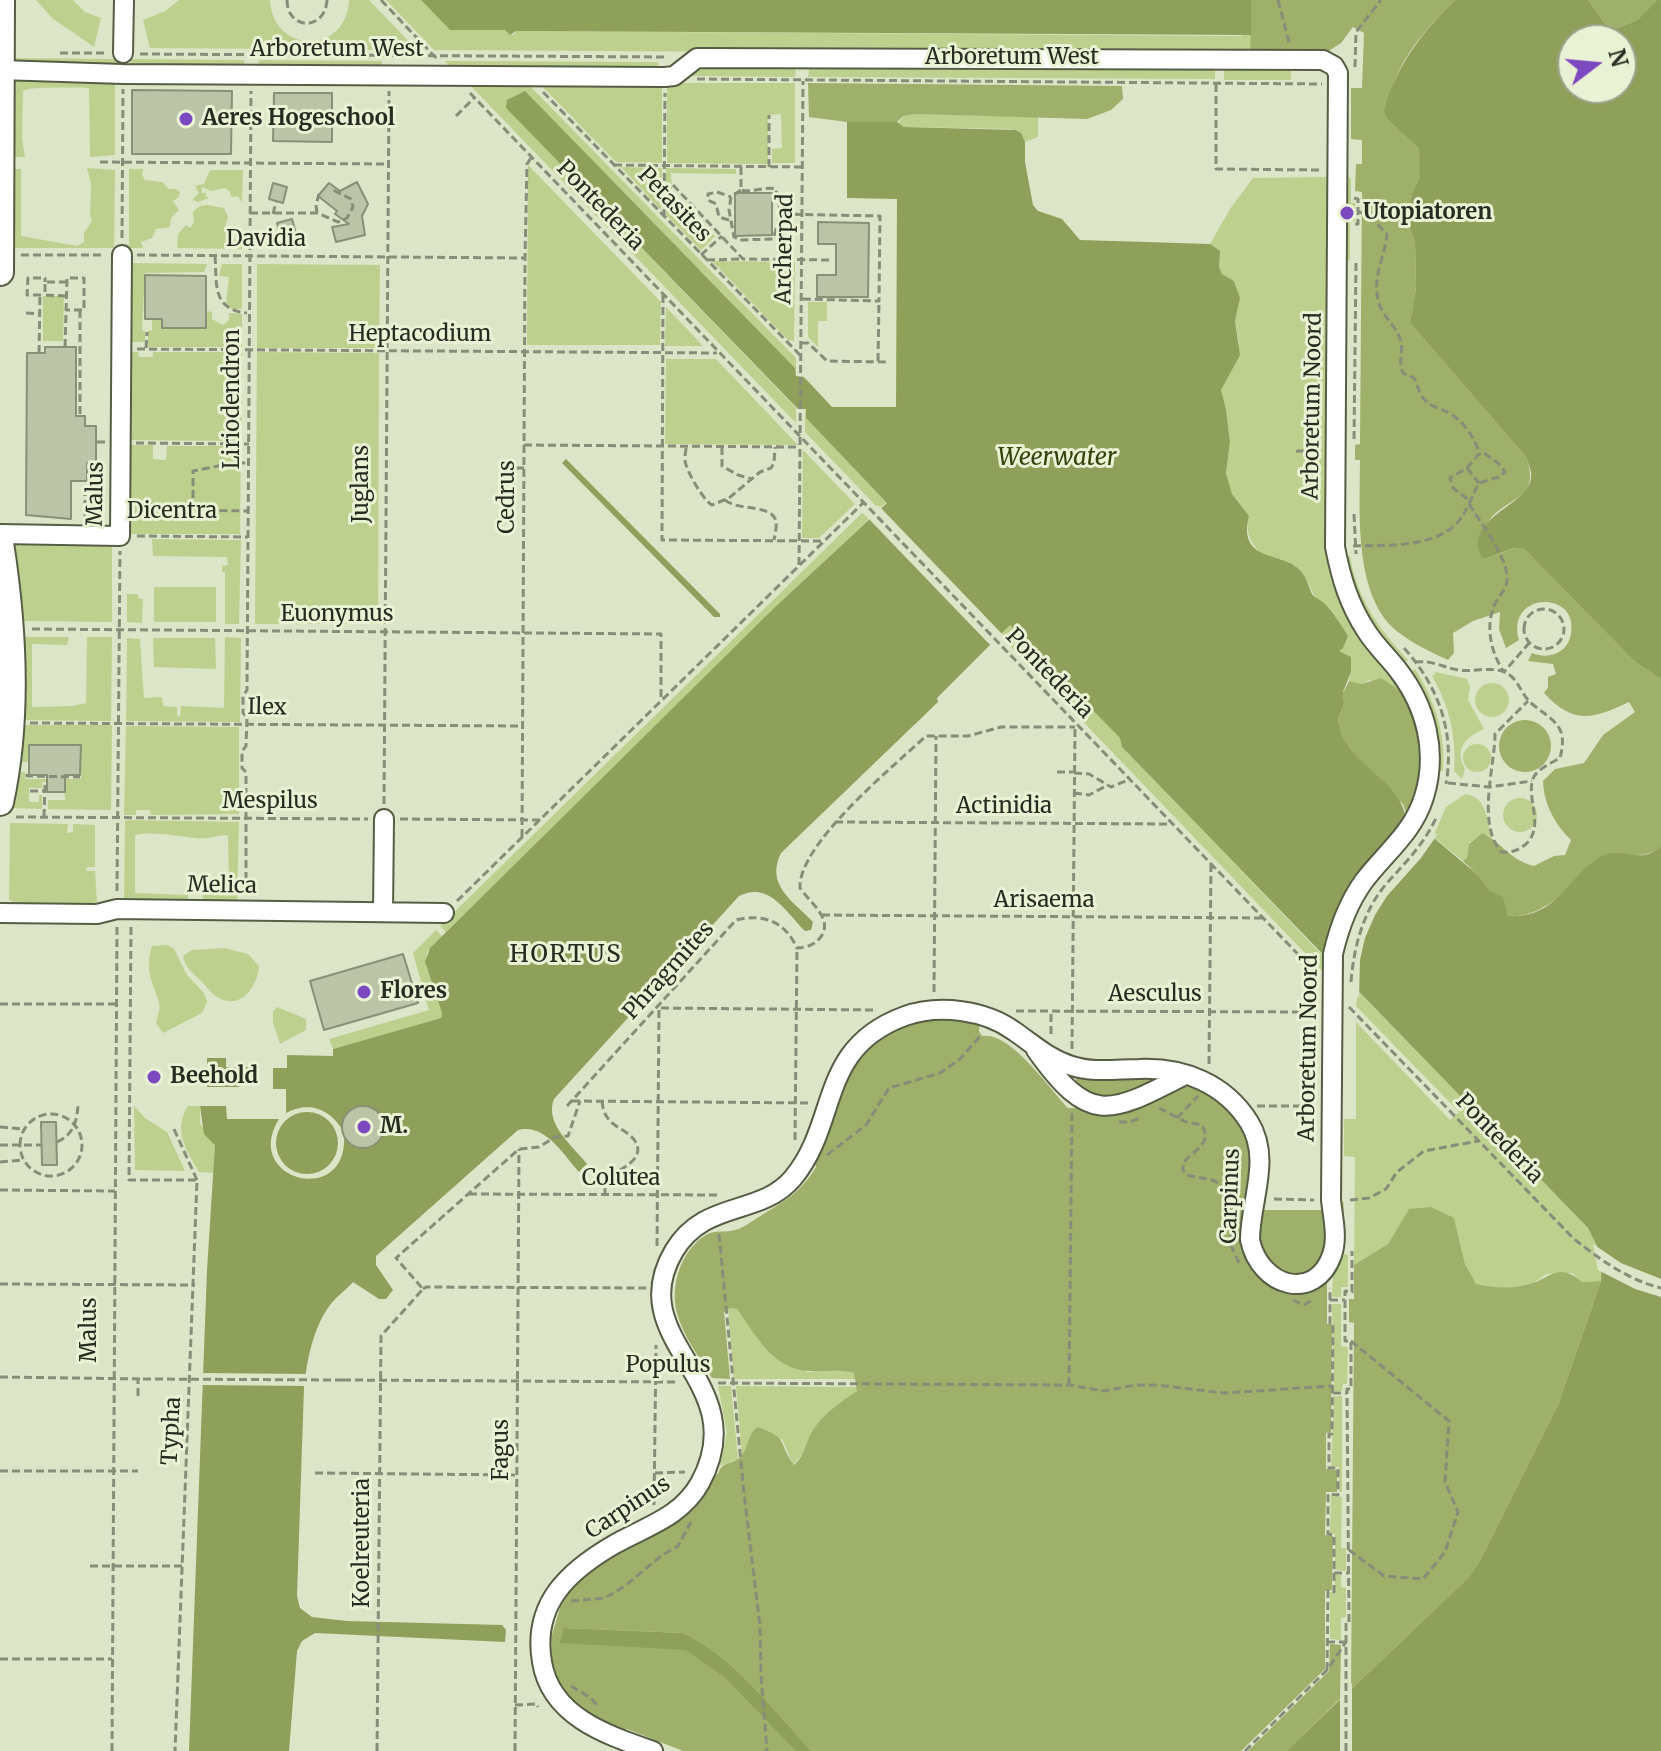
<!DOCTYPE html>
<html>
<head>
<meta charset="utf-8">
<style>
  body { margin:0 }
  #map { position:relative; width:1661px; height:1751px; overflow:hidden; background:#dce5c7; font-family:Merriweather,serif }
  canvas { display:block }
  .north { position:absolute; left:1557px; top:24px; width:80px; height:80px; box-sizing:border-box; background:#e9f2d4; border:2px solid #9ca28c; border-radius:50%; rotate:74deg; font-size:22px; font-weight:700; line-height:32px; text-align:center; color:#282b20 }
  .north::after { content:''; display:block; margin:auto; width:28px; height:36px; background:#7d49c0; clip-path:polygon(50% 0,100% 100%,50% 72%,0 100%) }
</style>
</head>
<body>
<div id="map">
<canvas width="1661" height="1751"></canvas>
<div class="north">N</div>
</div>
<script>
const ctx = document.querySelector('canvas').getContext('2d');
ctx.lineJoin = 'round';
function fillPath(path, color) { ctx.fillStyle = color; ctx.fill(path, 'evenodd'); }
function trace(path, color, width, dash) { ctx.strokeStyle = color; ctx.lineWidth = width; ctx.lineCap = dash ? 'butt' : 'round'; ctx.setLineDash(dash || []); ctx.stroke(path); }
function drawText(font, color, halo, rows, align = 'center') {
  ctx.font = font + ' Merriweather,serif'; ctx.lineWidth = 6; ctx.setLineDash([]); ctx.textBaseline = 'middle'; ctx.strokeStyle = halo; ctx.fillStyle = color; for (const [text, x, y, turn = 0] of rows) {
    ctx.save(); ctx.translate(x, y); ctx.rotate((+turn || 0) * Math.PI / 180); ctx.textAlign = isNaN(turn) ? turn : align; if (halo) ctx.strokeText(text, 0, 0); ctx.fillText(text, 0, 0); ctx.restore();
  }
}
fillPath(new Path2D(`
  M 36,0 L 73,0 L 85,12 L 101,18 L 94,47 L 52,18 Z
  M 179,0 L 270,0 C 273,55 347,55 349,0 L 369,0 L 417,50 L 150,48 L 143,20 L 165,11 Z
  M 386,0 L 421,0 L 450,30 L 505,30 L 513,35 L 516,31 L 1241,36 L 1251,15 L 1250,55 L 434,50 Z
  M 12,58 L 116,59 L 116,66 L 13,64 Z
  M 131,59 L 244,60 L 244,67 L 130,66 Z
  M 259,60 L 382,61 L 381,68 L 258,67 Z
  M 445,61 L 658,62 L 658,70 L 452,68 Z
  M 702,64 L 796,65 L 795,77 L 689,76 Z
  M 810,65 L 1215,67 L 1215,79 L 808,77 Z
  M 1224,67 L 1291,68 L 1291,80 L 1224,80 Z
  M 13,78 L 115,79 L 115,155 L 90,157 L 89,88 C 77,88 31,86 23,91 L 22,139 L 25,157 L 13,157 Z
  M 466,81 L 525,81 L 796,358 L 796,376 L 795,368 L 701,271 L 506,108 L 796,408 L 796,423 Z
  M 537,81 L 662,82 L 662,163 L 616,162 Z
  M 667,83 L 795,83 L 795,163 L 772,163 L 772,149 L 782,148 L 781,114 L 768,115 L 768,164 L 667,163 Z
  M 916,114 L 1038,117 L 1038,137 L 1025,142 L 1019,131 L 1010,129 L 904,127 L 898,124 L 903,116 Z
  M 528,165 L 661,302 L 660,345 L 527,345 Z
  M 621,167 L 662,168 L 661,210 Z
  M 87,168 L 115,170 L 114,248 L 12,248 L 12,169 L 21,169 L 21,236 L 77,246 L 84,242 L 84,233 L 92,221 L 90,216 L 91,184 Z
  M 666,168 L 736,169 L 736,174 L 671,173 L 672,193 L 715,236 L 701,250 L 666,215 Z
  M 129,169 L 143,169 L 142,175 L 145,180 L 162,182 L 169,189 L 176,189 L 180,192 L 179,197 L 173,201 L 179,210 L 171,218 L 170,227 L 156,229 L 152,238 L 141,242 L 143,248 L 129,248 Z
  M 210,170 L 243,170 L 242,202 L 238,196 L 231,197 L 230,192 L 225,188 L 211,191 L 202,187 L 202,193 L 207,193 L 205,196 L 209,198 L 198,202 L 192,200 L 199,193 L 195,186 L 204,184 Z
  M 1332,177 L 1330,547 L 1410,697 L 1396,689 L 1370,680 L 1362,684 L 1349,681 L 1351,672 L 1338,652 L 1318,600 C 1309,590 1308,577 1298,568 C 1291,562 1283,563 1274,560 C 1254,552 1244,536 1249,516 L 1232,494 L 1226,473 L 1230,442 L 1226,409 L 1221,390 L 1239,343 L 1235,321 L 1240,298 L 1234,281 L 1222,274 L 1210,244 L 1230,209 L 1253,178 Z
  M 1343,177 L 1351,178 L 1351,203 L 1355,203 L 1355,221 L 1350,221 L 1350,260 L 1343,260 Z
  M 207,205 L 224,208 L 228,217 L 226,224 L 227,237 L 241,241 L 242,249 L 177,248 L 178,234 L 186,225 L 190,228 L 194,222 L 193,212 L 200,206 Z
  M 712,261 L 795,262 L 794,341 L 788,340 Z
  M 129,263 L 207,264 L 204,272 L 145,273 L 142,330 L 145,331 L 145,342 L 129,342 Z
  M 222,264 L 242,264 L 242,309 L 232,309 L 226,304 L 229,277 L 219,276 Z
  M 257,264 L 380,265 L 379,348 L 257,348 Z
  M 43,296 L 64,296 L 63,341 L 43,341 Z
  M 808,302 L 827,302 L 827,321 L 818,321 L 818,347 L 808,337 Z
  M 666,307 L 703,346 L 665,346 Z
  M 206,311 L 212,312 L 212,319 L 223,325 L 229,320 L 229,313 L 242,314 L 242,347 L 148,347 L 148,331 L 152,330 L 152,319 L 162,319 L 162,328 L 206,328 Z
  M 129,352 L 138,352 L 139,357 L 153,357 L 153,352 L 242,352 L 241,441 L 128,440 Z
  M 257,352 L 379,353 L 378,624 L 255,624 Z
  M 666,359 L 716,359 L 798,445 L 665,444 Z
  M 805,409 L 807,419 L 887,502 L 879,509 L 805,432 Z
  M 128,445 L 153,445 L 153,459 L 166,460 L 167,446 L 241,446 L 240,534 L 127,534 Z
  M 803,450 L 855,504 L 819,538 L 802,538 Z
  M 862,513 L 869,519 L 774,608 L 446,932 L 440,926 Z
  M 152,539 L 241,540 L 239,624 L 225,624 L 225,572 L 222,572 L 222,566 L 228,565 L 227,557 L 153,556 Z
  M 11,543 L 112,543 L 112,622 L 21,621 Z
  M 1350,556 C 1357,598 1379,629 1408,660 L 1403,664 L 1367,621 L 1343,557 Z
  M 154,587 L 216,587 L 216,622 L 154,622 Z
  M 127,594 L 138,594 L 138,598 L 143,599 L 142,623 L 127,622 Z
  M 1010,624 L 1121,738 L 1122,747 L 1326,959 L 1325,974 L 1000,635 Z
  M 18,637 L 69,637 L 67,645 L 32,644 L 32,707 L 73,706 L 86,703 L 87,637 L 112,637 L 111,721 L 18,720 Z
  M 225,637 L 241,638 L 240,722 L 126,721 L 127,638 L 140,639 L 144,698 L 162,697 L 163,706 L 177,707 L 177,716 L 180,717 L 181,706 L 224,708 Z
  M 153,638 L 215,638 L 216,669 L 154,667 Z
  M 1415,669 C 1435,700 1446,734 1443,771 L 1435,769 L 1410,673 Z
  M 1436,672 L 1467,679 L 1470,687 L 1468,700 L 1484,729 C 1465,738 1454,748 1465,769 L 1462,779 L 1454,771 C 1457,737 1449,705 1432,676 Z
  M1475 700a17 17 0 1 1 34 0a17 17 0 1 1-34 0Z
  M 17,725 L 112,725 L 111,810 L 48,809 L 48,800 L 65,800 L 64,783 L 42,782 L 42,788 L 29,788 L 29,802 L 39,802 L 39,795 L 42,795 L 42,809 L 9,808 L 13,772 L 25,772 L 25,779 L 81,779 L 81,745 L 29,745 L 28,762 L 14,762 Z
  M 126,726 L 239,727 L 239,814 L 151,815 L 150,810 L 136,810 L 136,815 L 124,815 Z
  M1463 758a14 14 0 1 1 28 0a14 14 0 1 1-28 0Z
  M 1465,794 C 1487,797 1486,818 1492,838 L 1482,833 L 1469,843 L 1467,859 L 1463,861 L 1433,837 L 1446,807 Z
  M1503 815a17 17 0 1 1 34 0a17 17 0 1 1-34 0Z
  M 125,820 L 239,822 L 237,904 L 203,904 L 203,894 L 227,894 L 229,890 L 228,835 C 216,835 208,840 195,838 C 176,836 155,831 135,835 L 135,893 L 188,895 L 188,904 L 124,903 Z
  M 10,823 L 68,824 L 67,833 L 73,832 L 73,824 L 95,825 L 95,867 L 87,867 L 86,871 L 95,871 L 97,902 L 91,904 L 90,908 C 64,900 34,911 9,900 Z
  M 436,930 L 442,936 L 427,952 L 426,966 L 442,1013 L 441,1018 L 333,1049 L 329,1039 L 429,1010 L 413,953 Z
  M 168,945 L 174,949 L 187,975 L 204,993 L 207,1002 L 202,1013 L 163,1033 L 156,1023 C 157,1016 161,1010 159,1003 C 153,981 144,972 152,946 Z
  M 224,948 L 248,954 L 259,966 C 258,984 243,1009 221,999 C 213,996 208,988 202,982 C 193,973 185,968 183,956 L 192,950 Z
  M 1358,991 L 1588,1228 L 1602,1256 L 1601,1281 L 1582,1282 L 1572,1273 L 1546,1274 L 1531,1285 L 1502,1289 L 1475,1284 L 1465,1264 L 1454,1218 L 1409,1209 L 1388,1244 L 1354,1265 L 1355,1157 L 1344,1156 L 1344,1119 L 1356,1119 L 1356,1022 L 1450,1120 L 1459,1112 L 1356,1006 Z
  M 277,1007 L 306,1019 L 306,1030 L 280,1044 L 273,1023 L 273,1011 Z
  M 134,1106 L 145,1118 L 167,1132 L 185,1171 L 135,1170 Z
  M 188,1106 L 200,1106 L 200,1123 L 215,1145 L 214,1173 L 199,1172 C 187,1151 172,1130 188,1106 Z
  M 1336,1202 L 1344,1202 L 1343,1254 L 1348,1255 L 1348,1287 L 1341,1287 L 1341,1297 L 1332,1297 Z
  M 1332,1304 L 1341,1304 L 1341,1346 L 1348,1347 L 1347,1384 L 1343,1384 L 1342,1391 L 1334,1391 Z
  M 731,1308 L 737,1309 L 747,1322 L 807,1372 L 842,1370 L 854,1373 L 857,1379 L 734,1379 L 728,1310 Z
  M 718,1386 L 731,1386 L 738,1459 L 720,1466 L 727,1432 Z
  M 736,1386 L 857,1387 L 857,1391 L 811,1433 L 806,1450 L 793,1465 L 782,1439 L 745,1450 L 742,1456 Z
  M 1334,1396 L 1342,1396 L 1342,1492 L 1339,1492 L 1339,1467 L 1331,1467 Z
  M 1331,1496 L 1342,1497 L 1341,1548 L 1346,1548 L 1346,1571 L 1335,1570 L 1335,1534 L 1330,1533 Z
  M 1335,1575 L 1341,1575 L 1341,1587 L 1346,1588 L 1346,1617 L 1341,1618 L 1341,1640 L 1330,1639 L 1330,1592 L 1335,1592 Z`), '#bed08e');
fillPath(new Path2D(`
  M 1251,0 L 1455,0 C 1421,33 1388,71 1387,119 L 1419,149 L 1421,178 L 1412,193 L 1409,226 L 1415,242 L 1416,288 L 1410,323 L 1527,458 C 1539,500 1513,494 1491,518 C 1485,525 1482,534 1479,542 L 1487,558 L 1515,548 L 1524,549 L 1635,662 L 1661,679 L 1661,845 C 1643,865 1618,847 1596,860 C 1590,864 1584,873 1578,878 C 1559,898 1537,918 1508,916 L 1478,875 L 1463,861 L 1467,858 L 1469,844 L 1482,833 C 1503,843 1509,860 1534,866 L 1554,856 L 1565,855 L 1571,840 C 1555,824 1544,805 1543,781 L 1555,769 L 1584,763 L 1603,735 L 1635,712 L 1629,702 C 1591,720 1573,724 1544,693 L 1548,687 L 1548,677 L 1556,674 L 1553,664 L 1528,661 L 1532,653 C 1542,657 1553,657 1562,650 C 1567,646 1570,640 1571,633 C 1579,590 1505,591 1519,640 L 1506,648 L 1499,629 L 1500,612 L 1473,621 L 1453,633 L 1454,653 L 1448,660 C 1431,652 1413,644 1398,632 C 1353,597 1360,511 1360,460 L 1355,460 L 1355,445 L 1360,444 L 1362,192 L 1355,191 L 1356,164 L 1362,164 L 1362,140 L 1351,139 L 1351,88 L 1362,88 L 1364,33 L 1353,27 L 1341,43 L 1321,56 L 1250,55 Z
  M 1588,0 L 1657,0 L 1637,20 L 1618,28 L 1606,25 Z
  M 808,83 L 1122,86 L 1123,99 L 1111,110 L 1087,119 L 916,114 L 903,116 L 897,122 L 847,122 L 809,117 Z
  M 1381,678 L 1410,697 L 1424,754 L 1419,786 L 1407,815 L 1403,804 L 1362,764 L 1346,744 L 1339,728 L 1338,719 L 1344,704 L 1343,693 L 1349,681 L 1362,684 Z
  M1499 746a26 26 0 1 1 52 0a26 26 0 1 1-52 0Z
  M 934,1017 L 980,1022 L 979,1031 L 982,1036 C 1010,1031 1049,1088 1068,1108 L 1076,1108 L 1076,1104 L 1186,1086 L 1207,1089 L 1236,1113 L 1252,1145 L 1250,1263 L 1260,1276 L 1272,1285 L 1327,1276 L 1327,1324 L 1332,1324 L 1331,1432 L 1326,1433 L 1326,1469 L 1337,1470 L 1337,1492 L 1326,1492 L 1325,1535 L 1333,1536 L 1332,1590 L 1325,1591 L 1325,1669 L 1241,1751 L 812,1751 C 776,1713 730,1653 683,1633 L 564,1628 L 619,1645 L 686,1649 L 725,1678 L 795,1751 L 683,1751 L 627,1729 L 612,1729 L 596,1721 L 561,1694 L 547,1666 L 552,1659 L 551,1638 L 560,1608 L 558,1599 L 564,1591 L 709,1477 L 718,1474 C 723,1459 734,1466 742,1455 C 750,1444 747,1435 758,1427 C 790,1439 777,1442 794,1465 C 806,1455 805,1442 813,1430 C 824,1413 841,1402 857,1391 L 854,1373 C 839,1369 825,1372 810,1371 C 773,1370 756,1335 737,1309 L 731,1308 L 724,1312 L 730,1379 L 712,1378 C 700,1358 683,1336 677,1313 C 669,1285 683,1245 710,1233 C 718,1230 727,1233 735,1230 C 744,1228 753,1220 762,1215 C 786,1200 800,1193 816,1167 L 814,1156 C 833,1108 846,1050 897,1027 C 909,1022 922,1020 934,1017 Z
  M 1076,1072 L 1172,1076 L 1110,1100 L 1076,1090 Z
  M 1431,1207 L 1454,1218 L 1465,1264 L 1476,1284 C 1494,1288 1508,1289 1526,1285 C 1550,1280 1557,1260 1582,1282 L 1601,1281 L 1558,1405 L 1481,1559 L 1469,1577 L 1351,1689 L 1354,1323 L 1349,1322 L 1349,1299 L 1354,1299 L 1354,1265 L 1388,1244 L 1409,1209 Z
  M 1259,1210 L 1324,1210 C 1326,1233 1331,1274 1298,1277 C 1290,1278 1280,1273 1272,1271 L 1255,1233 Z
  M 1330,1644 L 1341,1645 L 1340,1699 L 1286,1751 L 1248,1751 L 1329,1671 Z`), '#9eb06a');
fillPath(new Path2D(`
  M 421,0 L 1251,0 L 1251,35 L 516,31 L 510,35 L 505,30 L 450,30 Z
  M 1455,0 L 1588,0 L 1606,25 L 1618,28 L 1637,20 L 1657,0 L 1661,0 L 1661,679 L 1635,662 L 1524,549 L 1514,548 L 1487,558 L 1482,558 C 1461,517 1530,506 1531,477 C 1532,471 1528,464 1527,458 L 1410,323 L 1416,288 L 1415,242 L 1409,226 L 1410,205 L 1412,193 L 1420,178 L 1419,149 L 1387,119 L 1384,111 C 1396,66 1422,32 1455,0 ZM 1573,40 L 1621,40 L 1621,88 L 1573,88 Z
  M 525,91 L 795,368 L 796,376 L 804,377 L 832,407 L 896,407 L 897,199 L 847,198 L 847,122 L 897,122 L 904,127 L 1016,130 L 1021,133 L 1025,142 L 1025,162 L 1033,205 L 1038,211 L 1062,219 L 1080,240 L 1210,244 L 1220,251 L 1219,267 L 1222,274 L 1234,281 L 1240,298 L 1235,321 L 1240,355 L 1221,390 L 1226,409 L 1230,442 L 1226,473 L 1232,494 L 1249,516 C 1237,563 1283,551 1301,571 C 1307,578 1308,586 1312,594 C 1316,599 1322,600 1326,605 C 1334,614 1341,625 1348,636 L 1343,648 L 1339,651 L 1351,657 L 1351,672 L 1343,692 L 1344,704 L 1338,719 C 1342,763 1397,777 1405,814 L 1478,875 L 1490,891 L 1503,897 L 1508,916 C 1558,919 1568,875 1602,856 C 1623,845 1641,867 1661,845 L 1661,1751 L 1286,1751 L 1469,1577 L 1481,1559 L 1558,1405 L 1601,1281 L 1602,1256 L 1588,1228 L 1122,747 L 1120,738 L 1010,625 L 937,698 L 938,702 L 781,853 C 765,885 793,901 813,922 L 811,930 L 805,931 C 785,911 769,881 739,896 L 554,1099 C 544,1124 573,1146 587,1164 L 579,1172 C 563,1154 545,1123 518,1130 L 376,1256 L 376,1265 L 393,1290 L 386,1299 L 379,1299 L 353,1282 C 346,1290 336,1297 330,1305 C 313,1328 307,1360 304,1387 L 297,1596 L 300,1608 L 312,1617 L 347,1621 L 502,1625 L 506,1630 L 505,1642 L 315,1633 L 302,1641 L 297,1651 L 289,1751 L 189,1751 L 207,1270 L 215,1145 L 204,1134 L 200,1106 L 226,1106 L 227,1119 L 279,1119 C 241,1180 348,1208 344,1136 C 349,1143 356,1150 366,1148 C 372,1147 378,1142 381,1137 C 396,1109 348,1088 342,1129 C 329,1108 308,1101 286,1113 L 286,1089 L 273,1089 L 273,1068 L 287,1068 L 287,1055 L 333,1056 L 333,1049 L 441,1018 L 442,1013 L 425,962 L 430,948 L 774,608 L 887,503 L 806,418 L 806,409 L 798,409 L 506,108 L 507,100 Z
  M 566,459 L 720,614 L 720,617 L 714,617 L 562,463 Z
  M 207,1058 L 226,1058 L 226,1067 L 254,1067 L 254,1074 L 239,1075 L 239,1087 L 207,1087 Z
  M276 1143a31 31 0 1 1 62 0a31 31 0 1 1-62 0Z
  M 564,1628 L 683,1633 C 730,1653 776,1713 812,1751 L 795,1751 L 725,1678 L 686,1650 L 560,1643 Z`), '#8fa05a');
fillPath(new Path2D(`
  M 878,505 L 1004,636 L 993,648 L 866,516 Z
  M 1409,810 L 1437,835 L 1421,858 L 1387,896 L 1375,915 L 1365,938 L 1360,960 L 1359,998 L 1324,962 L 1330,931 L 1350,886 L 1384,846 Z
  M 1593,1244 L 1621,1263 L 1661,1279 L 1661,1297 L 1635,1289 L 1598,1270 Z
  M 200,1373 L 310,1374 L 308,1386 L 199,1385 Z
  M 1352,1683 L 1352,1751 L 1340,1751 L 1340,1694 Z`), '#dce5c7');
const building = new Path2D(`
  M 132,90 L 232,91 L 231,154 L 132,154 Z
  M 274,93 L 332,93 L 332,142 L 273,141 Z
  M 357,182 L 368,204 L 362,216 L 365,235 L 336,242 L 332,227 L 349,224 L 335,214 L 337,211 L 318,196 L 329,183 L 340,191 Z
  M 273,183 L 287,187 L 283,203 L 269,199 Z
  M 735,193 L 772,193 L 772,235 L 735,236 Z
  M 292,219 L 296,233 L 281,237 L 277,223 Z
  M 818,222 L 869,223 L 868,297 L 817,297 L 817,275 L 836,275 L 836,244 L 818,244 Z
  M 145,275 L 206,276 L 206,328 L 162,328 L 162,319 L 145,319 Z
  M 45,347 L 76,347 L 76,416 L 85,416 L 85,426 L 96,426 L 96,463 L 87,463 L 87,481 L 71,481 L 71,519 L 26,515 L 27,353 L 45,353 Z
  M 29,745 L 81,745 L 80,775 L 65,775 L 65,792 L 47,792 L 47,775 L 29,775 Z
  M 403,954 L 418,1003 L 324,1030 L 310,981 Z
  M342 1127a21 21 0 1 1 42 0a21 21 0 1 1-42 0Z
  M 41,1122 L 56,1122 L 57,1165 L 42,1165 Z`);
fillPath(building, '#bcc4a7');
trace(building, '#889075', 2);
const street = new Path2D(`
  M 123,53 L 124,0
  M 0,70 L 123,74 L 665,77 L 674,76 L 697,58 L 1323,60 L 1334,66 L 1338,73 L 1335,547 C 1341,578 1349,605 1367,632 C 1376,646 1388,657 1398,670 C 1426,706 1438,752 1424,797 C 1413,833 1385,853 1364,881 C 1348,903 1339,928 1333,954 L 1331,1200 C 1333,1218 1338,1238 1332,1255 C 1315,1303 1260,1287 1250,1240 C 1250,1201 1272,1159 1249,1122 C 1225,1084 1184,1067 1139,1069 C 1118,1069 1093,1073 1072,1066 C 1049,1059 1033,1044 1014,1031 C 985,1010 939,1004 905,1016 C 817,1048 840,1121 793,1178 C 760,1217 705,1199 674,1251 C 620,1342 756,1381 700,1483 C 681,1517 647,1526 615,1544 C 568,1571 532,1604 542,1662 C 551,1717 607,1735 653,1751
  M 0,534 L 120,536 L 122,255
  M 383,912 L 384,819
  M 0,913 L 97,914 L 117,909 L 444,913
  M 1036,1050 C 1090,1126 1109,1114 1185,1075`);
const secondary = new Path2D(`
  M 0,272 L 1,0
  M 0,543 C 13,626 18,719 0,802`);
trace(street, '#565d44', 22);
trace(secondary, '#565d44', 30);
trace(new Path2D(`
  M 287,0 C 287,30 325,32 327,0
  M 381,0 L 437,59
  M 1278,0 L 1289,42
  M 60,53 L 108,53
  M 140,54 L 668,57
  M 1355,67 L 1356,32 L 1381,0
  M 697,79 L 1322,84
  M 1216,84 L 1216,169 L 1322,170
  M 543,92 L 800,355
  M 470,93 L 1316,973
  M 456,116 L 474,98
  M 100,162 L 388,164
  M 614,165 L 802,167
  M 741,167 L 741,190 C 753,193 764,186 776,189 L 781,214 L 880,216 L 879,301 L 801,299
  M 769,167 L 769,115
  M 673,185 L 743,259 L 830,260
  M 741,190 L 731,197 L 729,210 L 734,237 L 740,240 L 773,239 L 781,214
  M 1354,198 L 1358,199 L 1358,224 L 1355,224
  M 1358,211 L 1370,217 L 1387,234 C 1385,258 1371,278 1379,303 C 1383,318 1398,327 1401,342 C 1403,353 1398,362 1403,373 L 1414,378 C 1418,386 1419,395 1426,401 C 1432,408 1441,408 1449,413 C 1465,422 1474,438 1480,454
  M 250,213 L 317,213 L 338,222 L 347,218 L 353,207 L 351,199 L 333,190
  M 317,213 L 316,205 L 319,194
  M 273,214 L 276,202
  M 664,217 L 665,93
  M 729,220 L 719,217 L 716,204 L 708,200 L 708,194 L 717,192 L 731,197
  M 122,238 L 123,89
  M 21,255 L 105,255
  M 137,255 L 525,258
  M 701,255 L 722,236
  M 215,256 C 217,286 212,309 247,313
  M 707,260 L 743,259
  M 41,295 L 27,295 L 28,278 L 45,278 L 45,282
  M 663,295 L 662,540 L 821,541
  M 66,296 L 45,295 L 45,282 L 67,282
  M 80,310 L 80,416
  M 26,313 L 40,314
  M 801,343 L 808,343 L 827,361 L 886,362
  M 65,347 L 67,278 L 84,278 L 84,310 L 66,310
  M 146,348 L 147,332
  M 137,349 L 717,353
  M 39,353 L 40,295
  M 878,361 L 879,301
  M 1354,439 L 1356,263
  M 97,442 L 105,442
  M 136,443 L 249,444
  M 524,445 L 800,447
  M 722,447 L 722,466 L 738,475 L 752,479
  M 686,448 C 686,452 684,457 685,461 C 687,472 703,500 712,505 L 729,498 L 760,472 L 771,468 L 774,463 L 775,447
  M 1296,451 L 1320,451
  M 504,468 L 524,468
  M 1467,468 L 1479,483
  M 725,500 C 737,511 772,504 776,521 C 777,526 775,535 774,540
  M 136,502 L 193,510 L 248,511
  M 1469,504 C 1480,522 1507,557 1507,577 C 1508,587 1502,592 1497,600 C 1484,622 1490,652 1504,672 L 1530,642
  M 193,510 L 193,471 L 233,463 L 249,463
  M 1354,514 L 1356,554
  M 85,520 L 85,486
  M 137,536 L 248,537
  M 1353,546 C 1384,545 1427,548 1453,527 C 1466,516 1471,497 1479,483 L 1499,477 L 1505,472 L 1498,463 L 1484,453 L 1478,455 L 1467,468 L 1450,478 L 1453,488 L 1470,501
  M 799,565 L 803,81
  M1524 629a20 20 0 1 1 40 0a20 20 0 1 1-40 0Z
  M 32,629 L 661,634 L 661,701
  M 1404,648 C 1439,687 1455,733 1446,784
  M 1415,662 C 1432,660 1442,667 1458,670 C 1472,672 1487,667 1502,671 C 1519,677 1519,692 1531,703 C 1552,721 1569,724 1560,758 C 1550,764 1534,770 1532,782 C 1528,803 1544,827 1526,844 C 1519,850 1512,853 1502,852 C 1476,826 1495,766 1495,734 L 1528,701
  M 30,723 L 522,726
  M 1057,772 L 1073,772
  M 1074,773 L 1089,774 L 1111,787 L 1128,780
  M 27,774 L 27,776 L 80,777
  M 1448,783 L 1489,787 L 1532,781
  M 30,791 L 45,791
  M 1074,793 L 1089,795 L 1106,786
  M 384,804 L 389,91
  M 16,817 L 368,819
  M 44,817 L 45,785
  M 400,819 L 540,820
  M 835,822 L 1171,824
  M 522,837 L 525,258 L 527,164 L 531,158
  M 117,891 L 120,551
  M 246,892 L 246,772 L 242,768 L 242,751 L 246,746 L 247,717 L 243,713 L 243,696 L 247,690 L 251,91
  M 457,901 L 863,503
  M 822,915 L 1265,918
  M 131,927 L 129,1180 L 197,1180 L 175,1751
  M 1351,982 C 1354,946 1363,911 1387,883 C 1406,862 1424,844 1436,818
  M 934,992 L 936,736
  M 0,1004 L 117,1004
  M 1349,1007 L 1573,1238 C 1599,1259 1628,1280 1661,1288
  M 1016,1011 L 1317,1012
  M 1051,1034 L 1051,1011
  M 1072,1049 L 1075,728
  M 1209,1064 L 1211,864
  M 572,1101 L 812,1103
  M 602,1101 C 604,1128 625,1126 635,1141 C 647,1159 618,1172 605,1176 L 605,1195
  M 567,1106 L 736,920 C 764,913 785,922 797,948 C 807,947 813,946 820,938 C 835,919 809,902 800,888 C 798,844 894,766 926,736 L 968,736 L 1001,727 L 1075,727
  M 1257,1106 L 1314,1106
  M 1159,1108 L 1186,1122 L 1202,1125 C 1213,1145 1193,1150 1183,1163 L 1183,1170 L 1186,1175 L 1212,1180 L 1238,1191
  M20 1145a31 31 0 1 1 62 0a31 31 0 1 1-62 0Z
  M 1177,1118 L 1198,1096
  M 1119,1122 L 1130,1122 L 1142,1117
  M 0,1127 L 24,1129
  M 174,1129 L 197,1180
  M 795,1140 L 797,948
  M 57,1142 C 73,1135 77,1122 78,1105
  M 0,1145 L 41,1145
  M 827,1155 L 866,1125 L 889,1088 L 940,1073 L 960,1059 L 982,1034
  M 0,1162 L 24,1160
  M 1226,1184 L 1241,1155
  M 0,1190 L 115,1191
  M 469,1194 L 717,1195
  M 1274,1199 L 1314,1200
  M 1350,1200 L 1369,1198 L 1386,1189 L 1397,1172 L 1424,1151 L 1478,1141
  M 1232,1233 L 1230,1243 L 1239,1263
  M 719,1234 L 744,1494 L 760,1626 L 761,1675 L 767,1751
  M 657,1246 L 659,1008 L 877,1010
  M 0,1284 L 195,1285
  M 423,1289 L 426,1287 L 647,1288
  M 1293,1300 L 1304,1305 L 1314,1299
  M 1330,1300 L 1345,1300
  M 0,1377 L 143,1379
  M 343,1380 L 679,1382
  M 718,1383 L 1069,1385 L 1104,1391 L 1135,1385 L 1156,1385 L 1224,1393 L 1333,1386
  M 1069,1385 L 1072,1112
  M 1333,1393 L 1347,1393
  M 138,1396 L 138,1379
  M 0,1471 L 138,1471
  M 315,1473 L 518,1475
  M 655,1473 L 685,1472
  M 654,1505 L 656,1345
  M 1349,1550 L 1384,1576 L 1423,1579 L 1445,1552 L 1458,1512 L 1445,1482 L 1449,1421 L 1351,1341
  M 90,1566 L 182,1566
  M 1334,1573 L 1349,1573
  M 571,1601 L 605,1598 L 625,1586 L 661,1556 L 678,1546 L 691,1522
  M 1327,1642 L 1346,1642
  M 0,1659 L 112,1659
  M 1327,1670 L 1328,1591 L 1334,1592 L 1334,1535 L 1328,1534 L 1328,1494 L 1338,1495 L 1338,1468 L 1329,1468 L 1329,1434 L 1332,1434 L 1333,1323 L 1330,1323 L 1330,1288
  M 571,1686 L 591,1698 L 599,1708
  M 515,1705 L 537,1704 L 538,1707
  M 112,1751 L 117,927
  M 377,1751 L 381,1336 L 423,1289 L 396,1258 L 519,1149 L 539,1147 L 555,1137 L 568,1136 L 580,1101
  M 515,1751 L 519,1149
  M 1245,1751 L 1327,1670 L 1346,1642
  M 1346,1751 L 1346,1622 L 1349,1622 L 1347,1393 L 1347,1389 L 1351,1389 L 1351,1341 L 1345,1341 L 1345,1291 L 1352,1292 L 1352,1251`), '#878d78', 3, [8, 4]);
trace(street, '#fff', 18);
trace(secondary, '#fff', 26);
trace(new Path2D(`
  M 143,1379 L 343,1380`), '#878d78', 3, [8, 4]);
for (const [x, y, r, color] of [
  [186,119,8,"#7d49c0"],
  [1347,213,8,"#7d49c0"],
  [364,992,8,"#7d49c0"],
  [154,1077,8,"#7d49c0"],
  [364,1127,8,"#7d49c0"]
]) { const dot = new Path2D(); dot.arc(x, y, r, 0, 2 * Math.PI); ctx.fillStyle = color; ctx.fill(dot); trace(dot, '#e9f2d4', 3); }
drawText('22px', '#282b20', '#e9f2d4', [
  ["Arboretum West",337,50],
  ["Arboretum West",1012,58],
  ["Petasites",674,205,46],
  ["Pontederia",600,206,46],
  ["Davidia",266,240],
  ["Archerpad",785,249,-89],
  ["Heptacodium",420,335],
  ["Liriodendron",233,399,-90],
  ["Arboretum Noord",1313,406,-89],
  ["Juglans",362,484,-90],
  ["Malus",96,494,-89],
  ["Cedrus",508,497,-90],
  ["Dicentra",172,512],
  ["Euonymus",337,615],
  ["Pontederia",1049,674,46],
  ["Ilex",267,708,1],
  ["Mespilus",270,802],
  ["Actinidia",1004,807],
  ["Melica",222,886,1],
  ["Arisaema",1044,901],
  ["Phragmites",669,971,-48],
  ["Aesculus",1155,995],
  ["Arboretum Noord",1309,1048,-89],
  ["Pontederia",1499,1139,46],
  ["Colutea",621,1179],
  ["Carpinus",1231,1196,-88],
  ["Malus",90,1330,-90],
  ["Populus",668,1366],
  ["Typha",172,1431,-87],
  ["Fagus",502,1450,-90],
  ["Carpinus",628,1508,-33],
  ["Koelreuteria",363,1543,-90]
]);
drawText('bold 22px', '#282b20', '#e9f2d4', [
  ["Aeres Hogeschool",202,119],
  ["Utopiatoren",1363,213],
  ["Flores",380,992],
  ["Beehold",170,1077],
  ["M.",380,1127]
], 'left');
drawText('italic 24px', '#36410c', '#e9f2d4', [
  ["Weerwater",1057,458]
]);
ctx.letterSpacing = '2px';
drawText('24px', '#282b20', '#e9f2d4', [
  ["HORTUS",566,955]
]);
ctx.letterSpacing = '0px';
</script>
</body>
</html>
